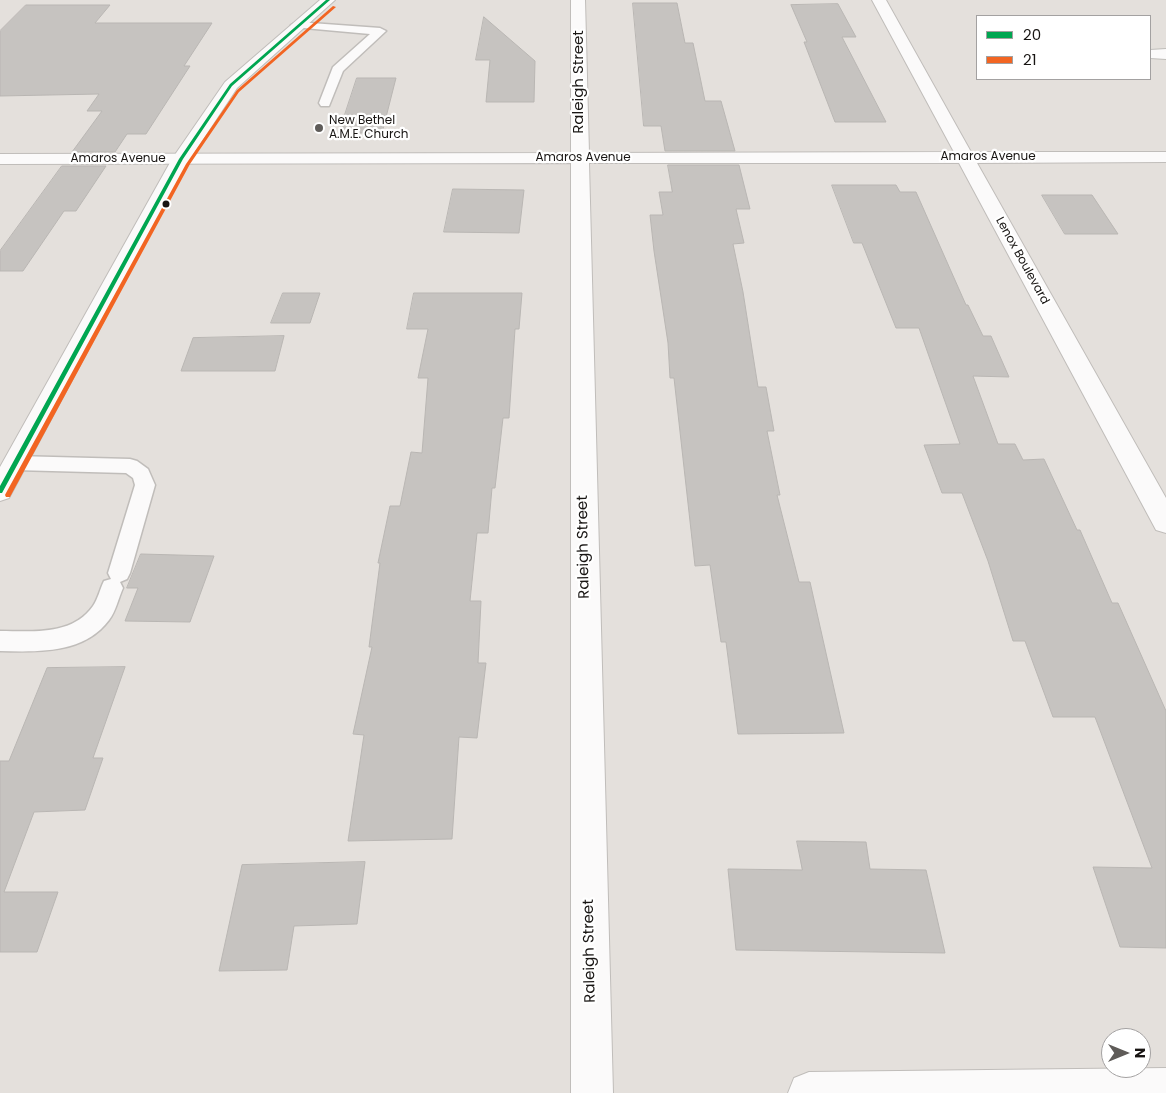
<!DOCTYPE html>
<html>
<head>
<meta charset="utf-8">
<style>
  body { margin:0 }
  #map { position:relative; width:1166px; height:1093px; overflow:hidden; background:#e4e0dc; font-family:Poppins,sans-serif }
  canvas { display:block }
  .legend { position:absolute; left:976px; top:15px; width:175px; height:65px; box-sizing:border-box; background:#fff; border:1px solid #a3a1a1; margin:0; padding:6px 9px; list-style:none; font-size:15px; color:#181513 }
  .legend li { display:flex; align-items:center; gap:10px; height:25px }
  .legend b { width:25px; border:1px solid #a3a1a1 }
  .north { position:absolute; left:1101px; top:1028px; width:50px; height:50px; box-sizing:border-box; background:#fff; border:1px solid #a3a1a1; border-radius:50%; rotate:90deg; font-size:14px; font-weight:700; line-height:20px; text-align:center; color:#181513 }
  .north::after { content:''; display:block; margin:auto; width:18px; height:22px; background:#5f5c59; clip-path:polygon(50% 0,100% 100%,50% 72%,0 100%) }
</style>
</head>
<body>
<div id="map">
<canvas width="1166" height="1093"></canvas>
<ul class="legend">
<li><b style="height:6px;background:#00a651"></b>20</li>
<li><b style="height:6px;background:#f26522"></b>21</li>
</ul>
<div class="north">N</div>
</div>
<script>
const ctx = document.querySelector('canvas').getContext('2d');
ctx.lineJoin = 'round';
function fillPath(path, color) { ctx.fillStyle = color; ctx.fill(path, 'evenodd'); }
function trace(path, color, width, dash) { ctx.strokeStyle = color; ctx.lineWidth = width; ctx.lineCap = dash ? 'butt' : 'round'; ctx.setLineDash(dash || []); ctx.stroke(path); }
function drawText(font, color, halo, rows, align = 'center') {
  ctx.font = font + ' Poppins,sans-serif'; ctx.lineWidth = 4.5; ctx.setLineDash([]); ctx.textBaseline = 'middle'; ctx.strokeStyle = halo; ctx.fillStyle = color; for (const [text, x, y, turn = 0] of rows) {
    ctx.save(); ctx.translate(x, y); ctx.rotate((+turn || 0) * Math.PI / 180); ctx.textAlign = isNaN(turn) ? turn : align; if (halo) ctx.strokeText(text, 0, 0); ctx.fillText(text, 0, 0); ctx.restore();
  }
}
const building = new Path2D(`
  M 633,3 L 677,3 L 685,43 L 693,43 L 705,101 L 721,101 L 735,151 L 665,151 L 661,126 L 644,126 Z
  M 838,4 L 856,37 L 842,37 L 886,122 L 835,122 L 804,42 L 807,42 L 791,5 Z
  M 26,5 L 110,5 L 95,23 L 212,23 L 184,66 L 190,66 L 146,134 L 127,134 L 115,152 L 72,152 L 102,111 L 87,111 L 99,94 L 0,96 L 0,31 Z
  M 484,17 L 535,61 L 534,102 L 486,102 L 490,60 L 476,60 Z
  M 357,78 L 396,78 L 382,133 L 339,133 Z
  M 668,165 L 739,165 L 750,209 L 736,209 L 744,243 L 733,244 L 743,292 L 758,387 L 766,387 L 774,431 L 767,431 L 780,495 L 777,495 L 799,582 L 810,582 L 844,733 L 738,734 L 726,642 L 721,642 L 710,565 L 695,566 L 674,378 L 670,378 L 668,343 L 654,251 L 650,215 L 663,215 L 659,192 L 672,192 Z
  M 62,166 L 106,166 L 76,211 L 64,211 L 23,271 L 0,271 L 0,251 Z
  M 832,185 L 896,185 L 900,192 L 916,192 L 966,305 L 968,305 L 983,336 L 991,336 L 1009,377 L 973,376 L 998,444 L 1015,444 L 1023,460 L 1044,459 L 1077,530 L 1080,530 L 1112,603 L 1118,603 L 1166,711 L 1166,948 L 1120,947 L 1093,867 L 1152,868 L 1095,717 L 1053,717 L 1025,641 L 1013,641 L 988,561 L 962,493 L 942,493 L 924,445 L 960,444 L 919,328 L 896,328 L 862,243 L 854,243 Z
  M 453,189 L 524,190 L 519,233 L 444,232 Z
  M 1042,195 L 1092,195 L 1118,234 L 1065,234 Z
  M 283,293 L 320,293 L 310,323 L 271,323 Z
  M 414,293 L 522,293 L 519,329 L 515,329 L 509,418 L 503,418 L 495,488 L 492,488 L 488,533 L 477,533 L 470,601 L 481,601 L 478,663 L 486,663 L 477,738 L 459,737 L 452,839 L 348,841 L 364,735 L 353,734 L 372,647 L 369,647 L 380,563 L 378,563 L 390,506 L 400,506 L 411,452 L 422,453 L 428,378 L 418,378 L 428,329 L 407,329 Z
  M 284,336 L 275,371 L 181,371 L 193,338 Z
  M 141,554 L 214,556 L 190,622 L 125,621 L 138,588 L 127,588 Z
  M 125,667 L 93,758 L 103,758 L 85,810 L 34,812 L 4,892 L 58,892 L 37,952 L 0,952 L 0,761 L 9,761 L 47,668 Z
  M 797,841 L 866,842 L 870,869 L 926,870 L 945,953 L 736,950 L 728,869 L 802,870 Z
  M 365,862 L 357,924 L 294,926 L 287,970 L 219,971 L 242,865 Z`);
fillPath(building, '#c6c3c0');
trace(building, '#b9b6b3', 1);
const service = new Path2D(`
  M 297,22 L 380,28 L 386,31 L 343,71 L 329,106 L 321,106 L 319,103 L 333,67 L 370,34 L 293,27 L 291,25 Z
  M 15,456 L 130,459 L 137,461 L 148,469 L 155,485 L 130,573 L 127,579 L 120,582 L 123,588 C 118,599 116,611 109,620 C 84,654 37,652 0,651 L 0,631 C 32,631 72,636 93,606 C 98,599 100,589 104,581 L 111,579 L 108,573 L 135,485 L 133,478 L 126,473 L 15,470 L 8,468 L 5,463 L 8,458 Z`);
const minor = new Path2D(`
  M 571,0 L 585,0 L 589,153 L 954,152 L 872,0 L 886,0 L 971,152 L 1166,152 L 1166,162 L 977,163 L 1166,498 L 1166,533 L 1156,530 L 959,163 L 589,163 L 613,1093 L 571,1093 L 571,163 L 0,164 L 0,154 L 571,153 Z
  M 1166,49 L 1166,59 L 1150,58 L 1150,50 Z
  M 1166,1068 L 1166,1093 L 788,1093 L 794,1078 L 809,1072 Z`);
const tertiary = new Path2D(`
  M 320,0 L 335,0 L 237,88 L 190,159 L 9,498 L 0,501 L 0,467 L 172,159 L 225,82 Z`);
trace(service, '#c0bdba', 3);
trace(minor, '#c0bdba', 2);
trace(tertiary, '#c0bdba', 2);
fillPath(service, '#fbfafa');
fillPath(minor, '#fbfafa');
fillPath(tertiary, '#fbfafa');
fillPath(new Path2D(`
  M 326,0 L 330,0 L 232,86 L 183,159 L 2,493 L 0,493 L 0,486 L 179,159 L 230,84 Z`), '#00a651');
fillPath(new Path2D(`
  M 333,6 L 336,7 L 239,92 L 190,164 L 10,497 L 6,497 L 5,495 L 6,493 L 186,164 L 237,90 Z`), '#f26522');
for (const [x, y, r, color] of [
  [319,128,5,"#5f5c59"],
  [166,204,4.5,"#181513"]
]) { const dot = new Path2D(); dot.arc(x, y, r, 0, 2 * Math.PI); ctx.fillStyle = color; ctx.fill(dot); trace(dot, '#fff', 2); }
drawText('12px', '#181513', '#fff', [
  ["New Bethel",329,121],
  ["A.M.E. Church",329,135]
], 'left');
drawText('12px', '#181513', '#fff', [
  ["Amaros Avenue",988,157],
  ["Amaros Avenue",583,158],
  ["Amaros Avenue",118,159],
  ["Lenox Boulevard",1022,261,61]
]);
drawText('15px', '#181513', '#fff', [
  ["Raleigh Street",579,82,-90],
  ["Raleigh Street",584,547,-91],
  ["Raleigh Street",590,951,-91]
]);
</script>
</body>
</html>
